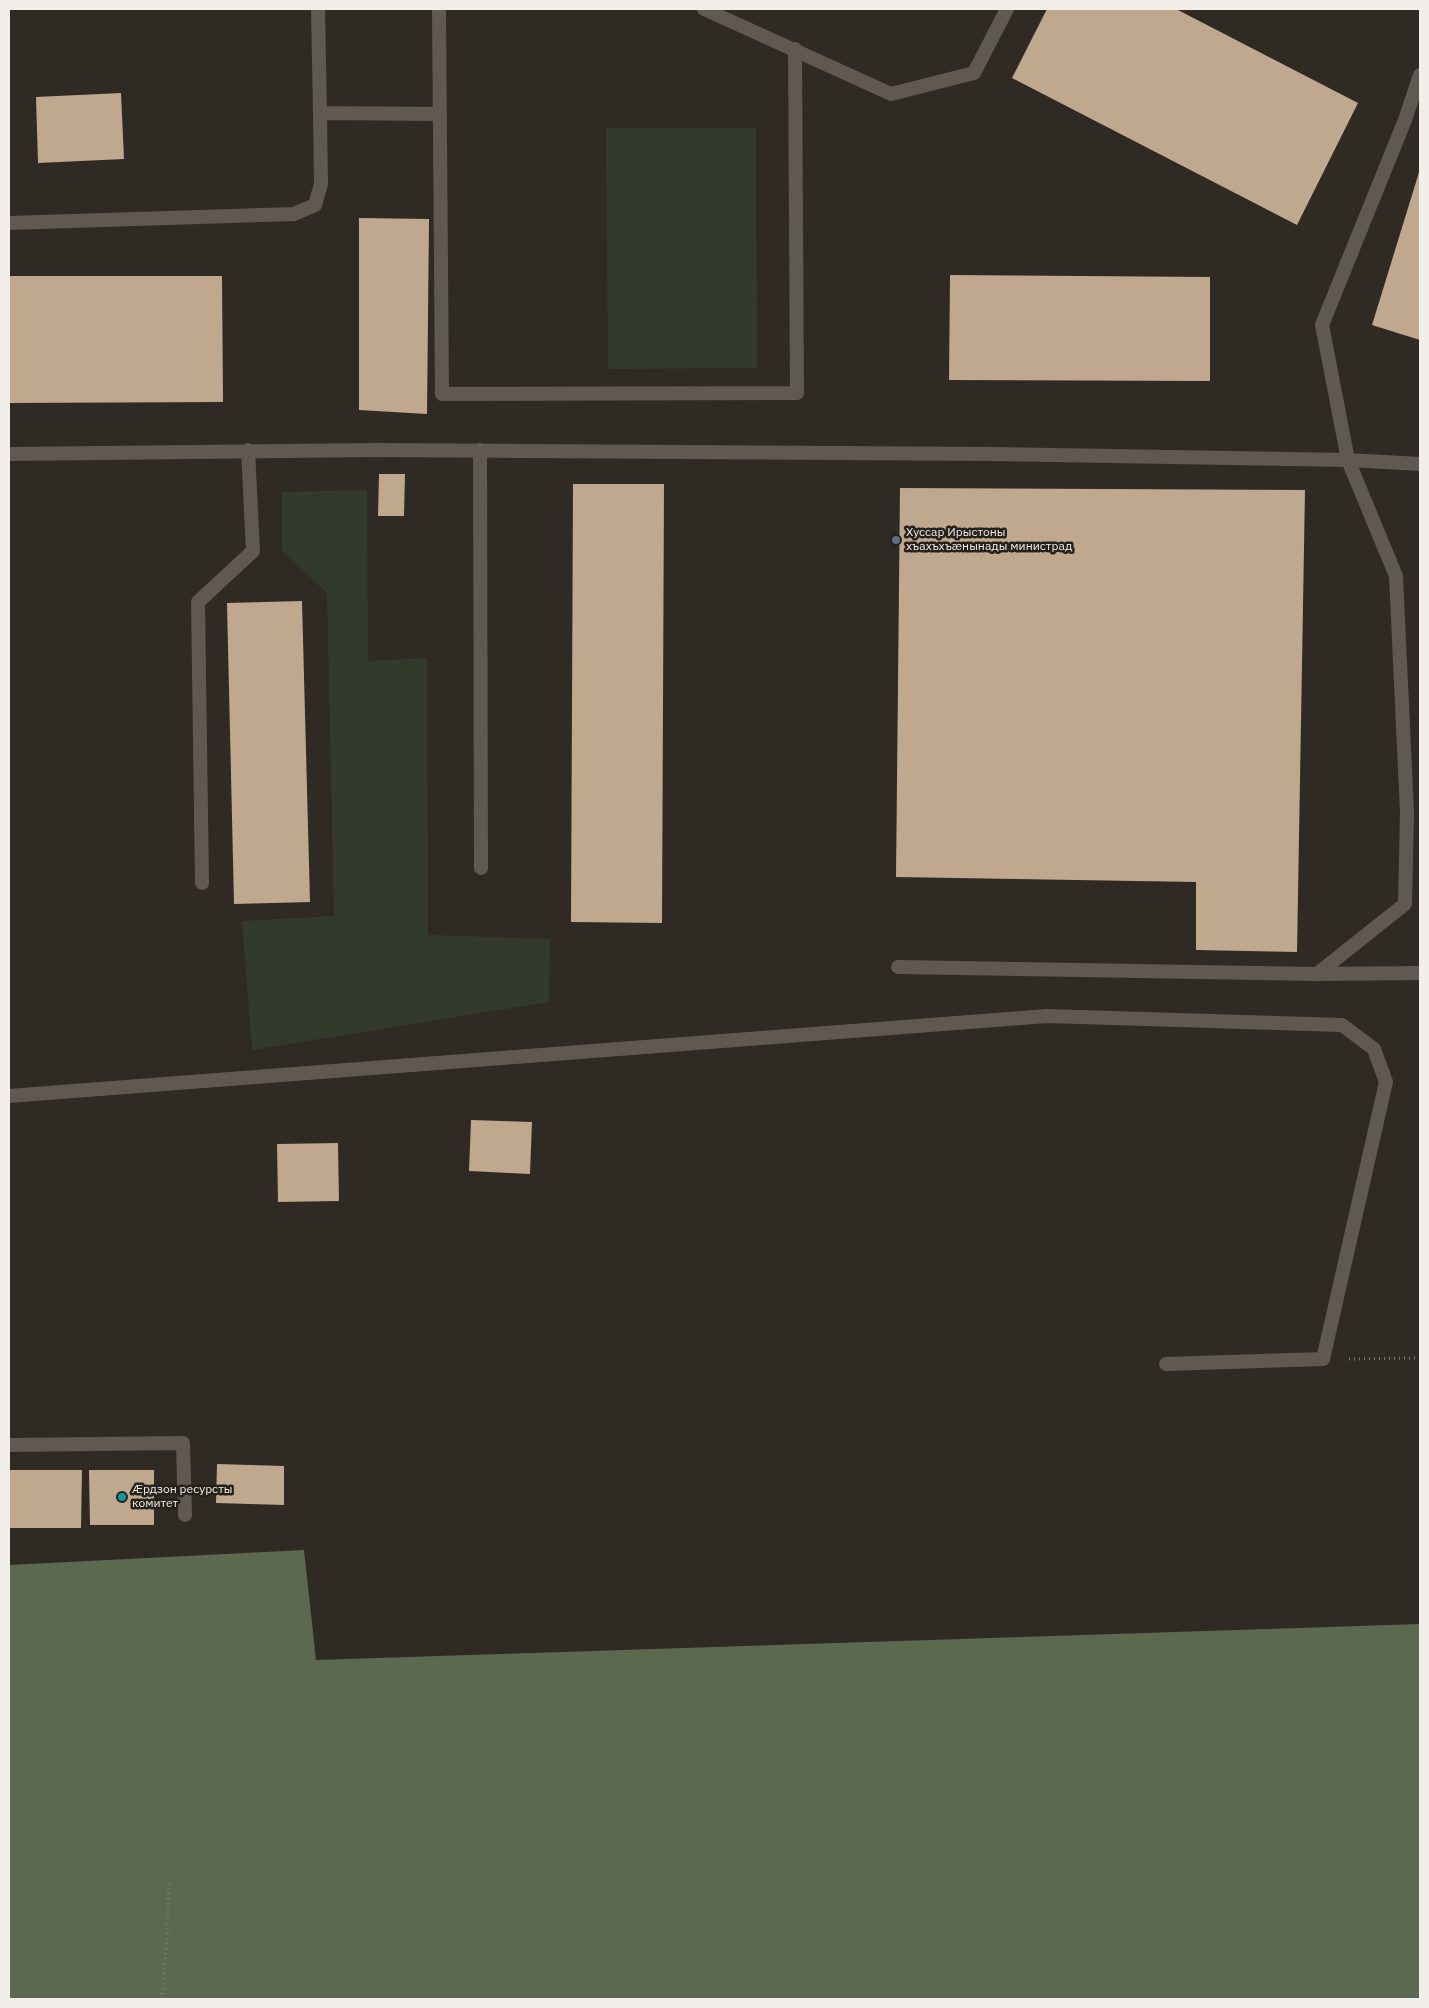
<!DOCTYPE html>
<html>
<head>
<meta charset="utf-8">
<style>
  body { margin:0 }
  #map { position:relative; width:1429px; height:2008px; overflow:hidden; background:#302a24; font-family:"IBM Plex Sans",sans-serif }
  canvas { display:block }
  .frame { position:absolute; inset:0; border:10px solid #f2eeea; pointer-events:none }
</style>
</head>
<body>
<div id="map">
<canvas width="1429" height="2008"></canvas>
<div class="frame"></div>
</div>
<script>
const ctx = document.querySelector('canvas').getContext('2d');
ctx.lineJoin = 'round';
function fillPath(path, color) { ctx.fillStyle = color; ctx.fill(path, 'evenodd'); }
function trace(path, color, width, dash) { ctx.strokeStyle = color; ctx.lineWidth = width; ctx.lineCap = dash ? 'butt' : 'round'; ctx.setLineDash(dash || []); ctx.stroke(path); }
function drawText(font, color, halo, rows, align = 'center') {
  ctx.font = font + ' "IBM Plex Sans",sans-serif'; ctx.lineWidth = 5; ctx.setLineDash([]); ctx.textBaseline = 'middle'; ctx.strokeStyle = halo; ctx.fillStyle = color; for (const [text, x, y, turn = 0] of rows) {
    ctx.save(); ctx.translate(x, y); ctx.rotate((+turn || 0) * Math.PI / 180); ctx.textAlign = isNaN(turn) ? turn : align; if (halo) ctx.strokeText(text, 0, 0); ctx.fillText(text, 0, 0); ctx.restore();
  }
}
fillPath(new Path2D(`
  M 606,128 L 756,128 L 757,368 L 608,369 Z
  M 367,490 L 368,661 L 427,658 L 428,935 L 550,939 L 549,1002 L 252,1050 L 242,921 L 334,916 L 327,593 L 282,550 L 282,492 Z`), '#323b2b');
fillPath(new Path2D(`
  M 304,1550 L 316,1660 L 1420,1624 L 1420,1999 L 9,1999 L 9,1565 Z`), '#5b694e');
fillPath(new Path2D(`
  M 1047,9 L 1176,9 L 1358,103 L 1297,225 L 1012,78 Z
  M 121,93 L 124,159 L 38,163 L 36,97 Z
  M 1420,169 L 1420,340 L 1372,325 Z
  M 359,218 L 429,219 L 427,414 L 359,410 Z
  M 950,275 L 1210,277 L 1210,381 L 949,380 Z
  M 9,276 L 222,276 L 223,402 L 9,403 Z
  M 379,474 L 405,474 L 404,516 L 378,516 Z
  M 573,484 L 664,484 L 662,923 L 571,922 Z
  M 900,488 L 1305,490 L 1297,952 L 1196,950 L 1196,882 L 896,877 Z
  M 302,601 L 310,902 L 234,904 L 227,603 Z
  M 471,1120 L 532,1122 L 530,1174 L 469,1171 Z
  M 338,1143 L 339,1201 L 278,1202 L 277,1144 Z
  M 217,1464 L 284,1466 L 284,1505 L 216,1503 Z
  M 9,1470 L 82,1470 L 81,1528 L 9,1528 Z
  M 89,1470 L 154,1470 L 154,1525 L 90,1525 Z`), '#c0a88f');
trace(new Path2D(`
  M 1349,1359 L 1420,1358
  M 162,1999 L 167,1939 L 169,1879`), '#807b75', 3, [1, 4]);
trace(new Path2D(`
  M 318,9 L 320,113 L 439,114
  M 439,9 L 442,394 L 797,393 L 795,49
  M 704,9 L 891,94 L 974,73 L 1007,9
  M 9,223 L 294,214 L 315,205 L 321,184 L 320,113
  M 375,450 L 993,454 L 1348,460 L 1420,464
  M 480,450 L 481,868
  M 202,883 L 198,602 L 253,551 L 248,450
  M 898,967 L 1317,974 L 1420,973
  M 1317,974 L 1405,904 L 1407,812 L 1396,576 L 1348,460 L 1322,325 L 1405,120 L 1420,75
  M 9,1096 L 1047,1016 L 1342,1025 L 1374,1049 L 1386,1082 L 1323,1359 L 1166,1364
  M 9,1445 L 183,1443 L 185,1515`), '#5f5952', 14);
trace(new Path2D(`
  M 9,454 L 375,450`), '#5f5952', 14);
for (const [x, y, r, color] of [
  [896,540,5,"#5c6f8a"],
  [122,1497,5,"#0f9aa8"]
]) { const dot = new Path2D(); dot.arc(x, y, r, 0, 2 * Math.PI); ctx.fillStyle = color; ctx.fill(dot); trace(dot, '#26211b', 2); }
drawText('12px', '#f2eeea', '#26211b', [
  ["Хуссар Ирыстоны",906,533],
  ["хъахъхъæнынады министрад",906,547],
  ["Æрдзон ресурсты",132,1490],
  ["комитет",132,1504]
], 'left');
</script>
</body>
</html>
